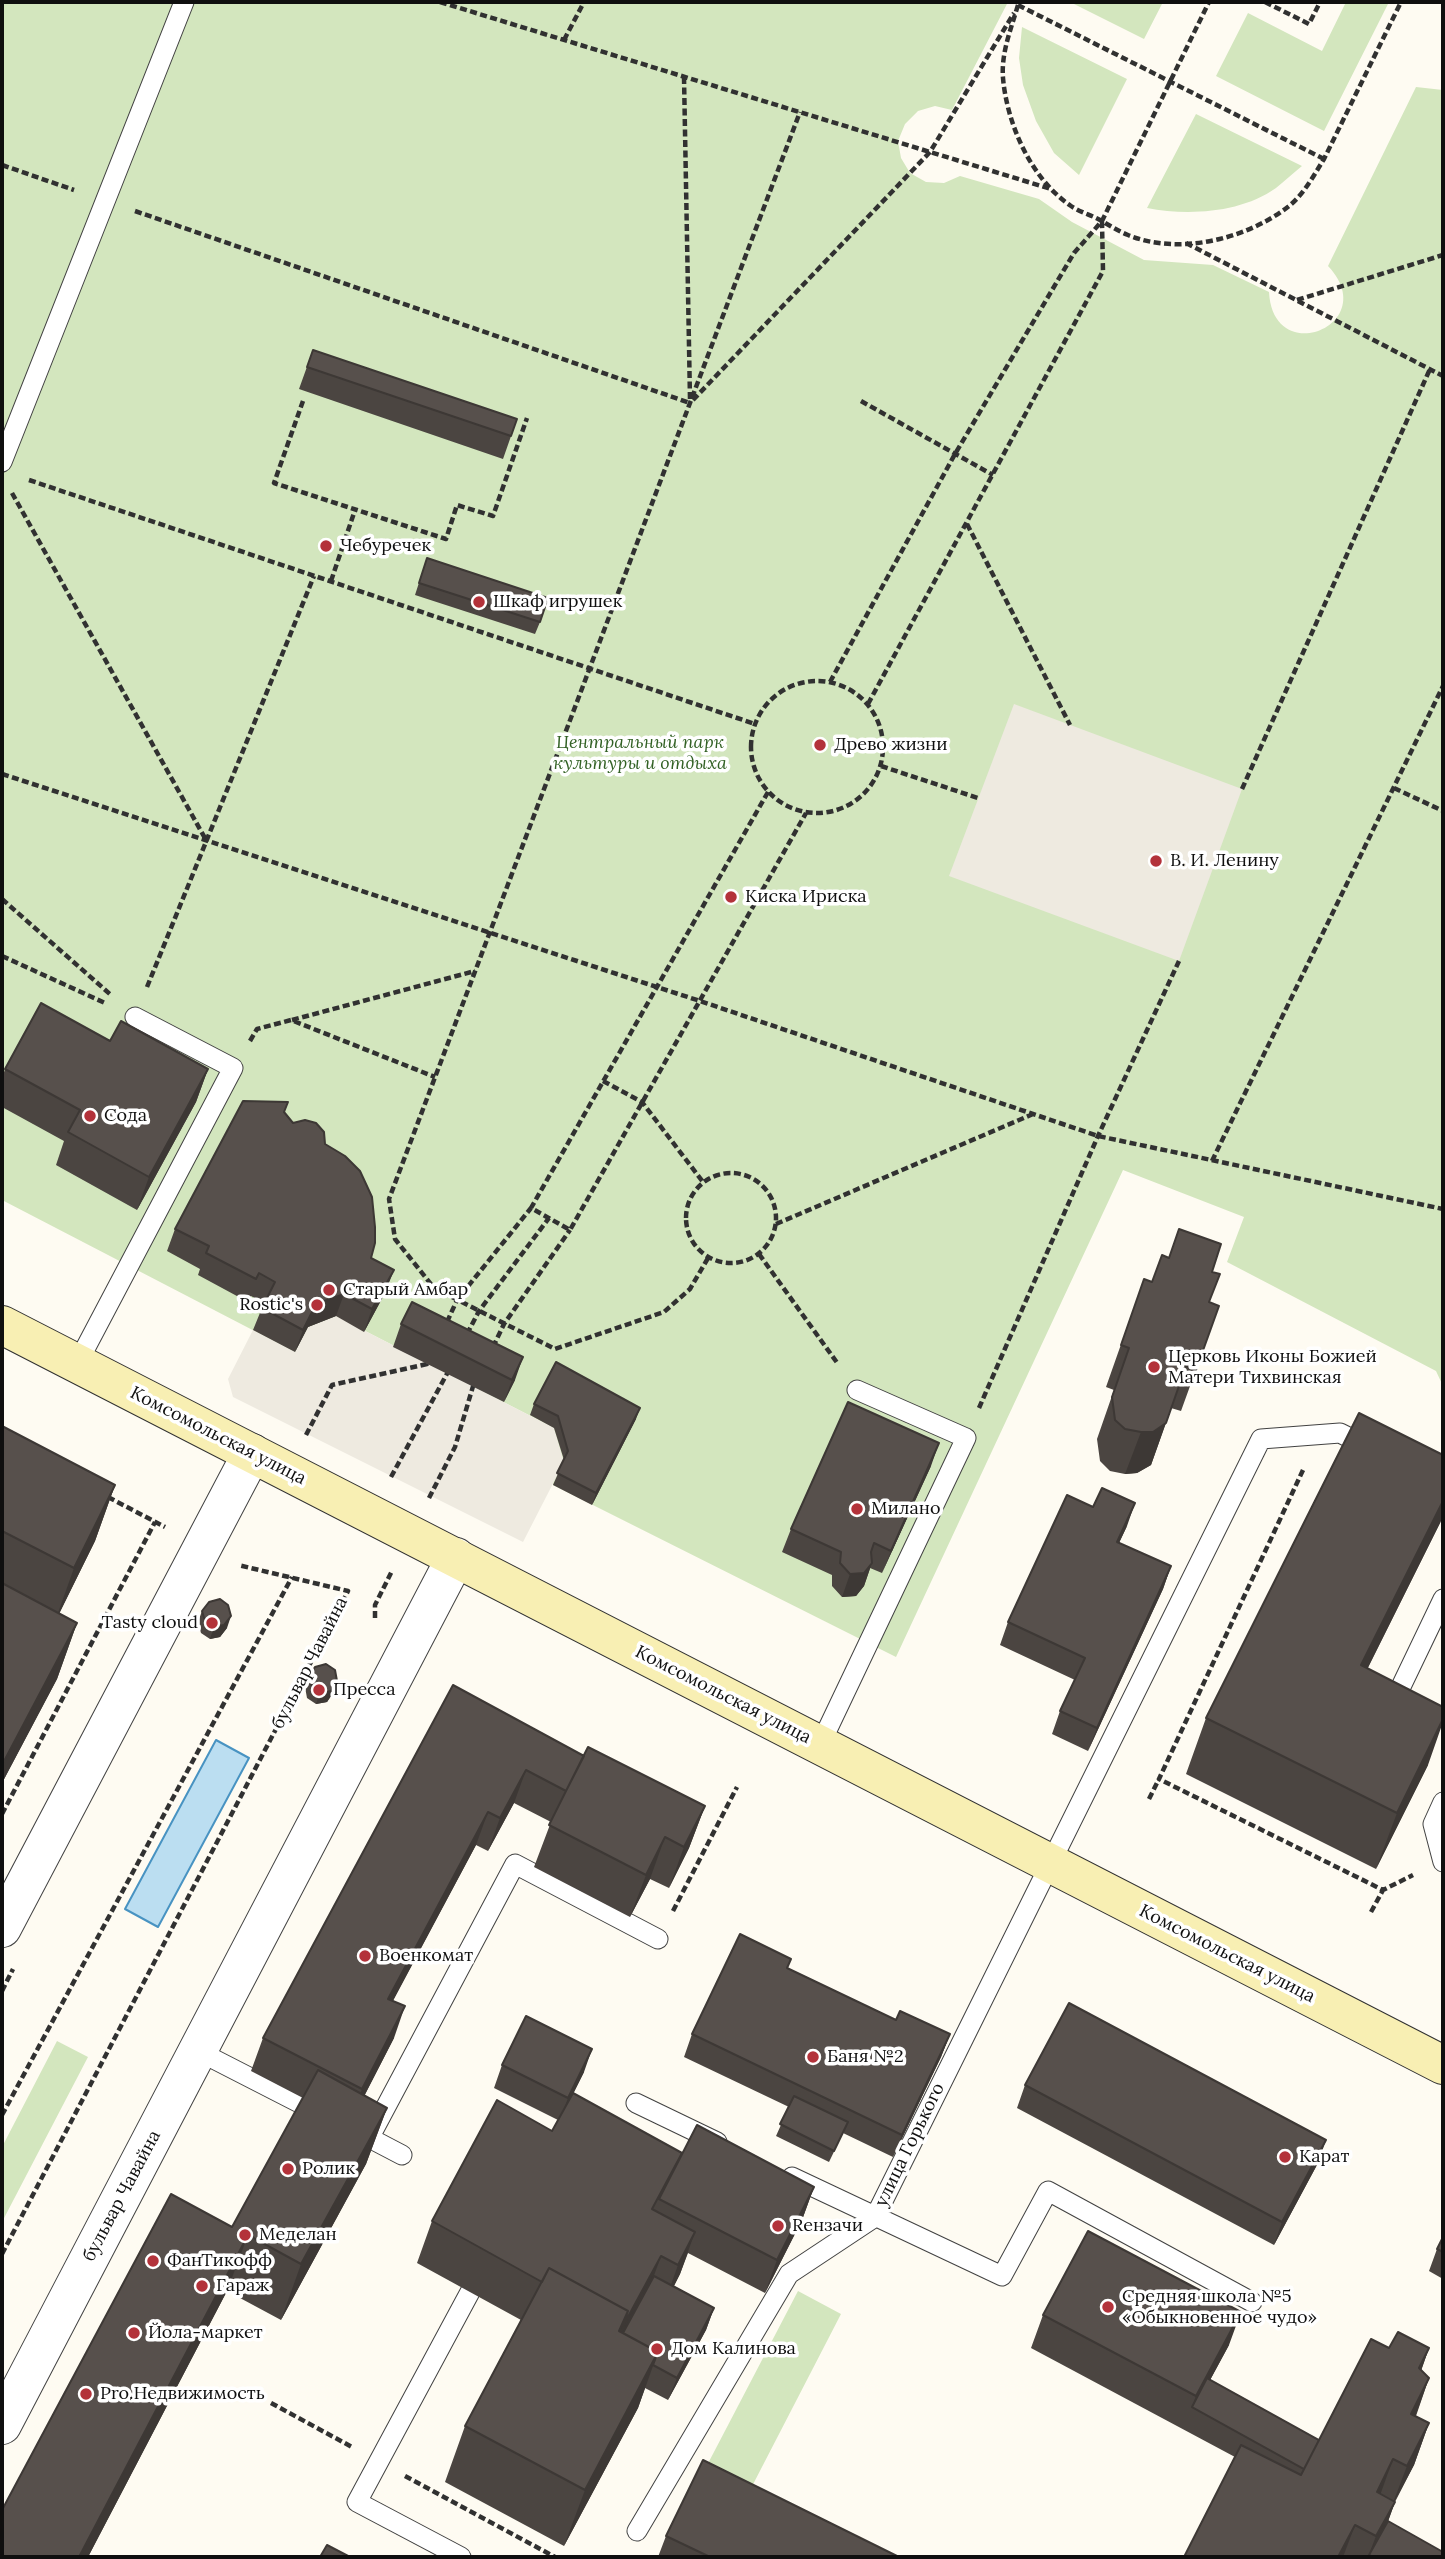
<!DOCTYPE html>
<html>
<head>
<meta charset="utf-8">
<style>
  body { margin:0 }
  #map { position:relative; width:1445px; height:2559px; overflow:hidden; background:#fefbf2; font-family:Lora,serif }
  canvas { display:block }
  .frame { position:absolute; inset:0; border:4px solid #0f0f0f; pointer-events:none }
</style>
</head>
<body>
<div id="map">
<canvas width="1445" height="2559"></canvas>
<div class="frame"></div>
</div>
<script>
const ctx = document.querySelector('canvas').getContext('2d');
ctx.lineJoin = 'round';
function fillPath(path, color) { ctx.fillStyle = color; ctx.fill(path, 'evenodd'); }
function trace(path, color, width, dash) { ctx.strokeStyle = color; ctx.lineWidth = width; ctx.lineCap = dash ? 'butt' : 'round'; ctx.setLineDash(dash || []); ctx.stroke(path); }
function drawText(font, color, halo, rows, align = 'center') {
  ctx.font = font + ' Lora,serif'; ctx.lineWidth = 7; ctx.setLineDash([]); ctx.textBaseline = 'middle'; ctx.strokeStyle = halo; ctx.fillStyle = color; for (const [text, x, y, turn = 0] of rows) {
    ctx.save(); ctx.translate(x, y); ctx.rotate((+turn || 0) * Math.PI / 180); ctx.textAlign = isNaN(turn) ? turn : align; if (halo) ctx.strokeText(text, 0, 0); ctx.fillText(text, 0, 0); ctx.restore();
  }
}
fillPath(new Path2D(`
  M 2,2 L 1008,2 L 952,110 L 935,106 L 918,111 L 905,124 L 898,141 L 901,158 L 910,173 L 926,182 L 944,183 L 960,176 L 1039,199 L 1072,222 L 1144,260 L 1213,265 L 1269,292 C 1273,370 1383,324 1328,266 L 1416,87 L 1443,90 L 1443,1386 L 1436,1371 L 1227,1262 L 1244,1217 L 1123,1170 L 896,1657 L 553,1485 L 554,1428 L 336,1316 L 295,1352 L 2,1200 Z
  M 1070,2 L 1163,2 L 1144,39 Z
  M 1346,2 L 1389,2 L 1324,131 L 1216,76 L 1248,13 L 1322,51 Z
  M 1022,27 L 1127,79 L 1079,175 L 1054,153 L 1036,121 L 1023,85 L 1019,58 Z
  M 1196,114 L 1302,166 C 1293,173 1285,181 1276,188 C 1241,213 1188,216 1147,208 Z
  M 57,2041 L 88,2057 L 2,2222 L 2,2147 Z
  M 798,2291 L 841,2314 L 747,2496 L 703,2473 Z`), '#d3e6be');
fillPath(new Path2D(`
  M 1014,704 L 1242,789 L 1179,961 L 949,876 Z
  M 336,1316 L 554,1428 L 564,1462 L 523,1542 L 233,1397 L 228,1379 L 253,1330 L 295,1352 L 308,1327 Z`), '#eeeae0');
const water = new Path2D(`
  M 216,1740 L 249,1758 L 158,1927 L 125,1909 Z`);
fillPath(water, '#bbdef1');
trace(water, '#4893c2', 2);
const service = new Path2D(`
  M 2,462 L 184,2
  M 77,1364 L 233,1068 L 135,1017
  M 1397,1695 L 1443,1599
  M 820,1745 L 966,1438 L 857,1390
  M 1443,1802 L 1433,1824 L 1443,1862
  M 198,2051 L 321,2114
  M 636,2103 L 717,2142
  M 373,2131 L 515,1864 L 658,1939
  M 358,2132 L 402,2155
  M 792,2177 L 1002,2276 L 1048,2191 L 1252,2302
  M 637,2531 L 789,2274 L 875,2217 L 1261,1439 L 1340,1433 L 1368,1447
  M 461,2557 L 357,2502 L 470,2292`);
const tertiary = new Path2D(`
  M 2,1928 L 252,1453
  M 2,2425 L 456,1557`);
const secondary = new Path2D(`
  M 2,1325 L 1443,2065`);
trace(service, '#424242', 21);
trace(tertiary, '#424242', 40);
trace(secondary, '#313131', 40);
trace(new Path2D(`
  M 440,2 L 1051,189
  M 1265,2 L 1309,24 L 1320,2
  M 1018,5 C 1011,29 1001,53 1003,78 C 1007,124 1031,179 1071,206 C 1080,212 1091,215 1100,220 C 1109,225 1118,231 1128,235 C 1179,256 1247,239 1289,206 C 1304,194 1314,175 1324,159 L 1401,2
  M 1018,5 L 1324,159
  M 564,40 L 584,2
  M 684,77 L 690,399
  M 2,165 L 74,190
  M 135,211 L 690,403
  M 1186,243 L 1443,376
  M 1297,300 L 1443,255
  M 693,400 L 930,152 L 1014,13
  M 303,401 L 274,483 L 446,539 L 457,505 L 493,516 L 527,418
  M 861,401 L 993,475
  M 29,480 L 755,724
  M 12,493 L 206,840
  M 967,524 L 1070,725
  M 331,581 L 355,510
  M751 747a66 66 0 1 1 132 0a66 66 0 1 1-132 0Z
  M 830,682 L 955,454 L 1074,253 L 1102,221 L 1209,2
  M 868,704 L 1103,271 L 1102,222
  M 881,766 L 978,798
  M 2,774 L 700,1001 L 1098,1136 L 1443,1209
  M 1394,788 L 1443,811
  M 1242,789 L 1430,369
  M 768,792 L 531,1208 L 570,1230 L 806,813
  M 2,899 L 111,995
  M 2,956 L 105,1003
  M 147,987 L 314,576
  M 292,1020 L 475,971
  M 250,1041 L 257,1029 L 291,1020 L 435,1077
  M 603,1081 L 642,1102 L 703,1182
  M 1212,1161 L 1443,686
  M686 1218a45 45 0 1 1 90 0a45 45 0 1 1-90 0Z
  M 776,1224 L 1033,1114
  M 759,1254 L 838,1364
  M 708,1258 L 690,1289 L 664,1312 L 555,1349 L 434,1288 L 395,1239 L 389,1199 L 800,112
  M 447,1322 L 457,1300 L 531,1208
  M 467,1334 L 479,1311 L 549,1218
  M 493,1347 L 504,1324 L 570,1230
  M 979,1408 L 1098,1136 L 1179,961
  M 306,1435 L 332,1385 L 427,1364 L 429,1358
  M 1303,1470 L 1159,1779 L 1383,1890 L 1413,1875
  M 391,1477 L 449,1370
  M 108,1497 L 165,1527
  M 429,1498 L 455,1447 L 474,1383
  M 375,1618 L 375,1605 L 392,1571
  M 1149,1799 L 1159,1779
  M 2,1814 L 155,1522
  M 673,1911 L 737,1787
  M 1371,1912 L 1383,1890
  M 2,1991 L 13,1969
  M 2,2115 L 292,1577
  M 2,2254 L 348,1591 L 238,1565
  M 271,2403 L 352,2447
  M 405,2476 L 555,2557`), '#313131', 4.5, [7, 3.5]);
trace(service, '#fff', 19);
trace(tertiary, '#fff', 38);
trace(secondary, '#f8efb3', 38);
fillPath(new Path2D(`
  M 313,350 L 517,419 L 503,459 L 299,389 Z
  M 427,558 L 540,622 L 535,634 L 415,595 Z
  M 110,1041 L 208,1069 L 196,1102 L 137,1210 L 56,1165 L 64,1141 L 2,1107 L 2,1079 L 5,1069 Z
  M 284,1113 L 293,1123 L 325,1144 L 385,1293 L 364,1332 L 336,1316 L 308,1327 L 295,1352 L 253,1330 L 264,1303 L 251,1296 L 248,1302 L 198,1275 L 200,1269 L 167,1251 L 175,1229 Z
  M 1179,1229 L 1212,1272 L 1209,1302 L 1219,1306 L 1181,1411 L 1171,1408 L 1151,1465 L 1137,1473 L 1125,1474 L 1110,1471 L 1100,1461 L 1097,1439 L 1114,1390 L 1106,1387 L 1144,1279 L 1152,1282 L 1169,1258 Z
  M 401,1324 L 515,1380 L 504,1402 L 393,1347 Z
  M 534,1404 L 636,1419 L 592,1505 L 553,1485 L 564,1460 L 554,1428 L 530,1415 Z
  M 2,1426 L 115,1485 L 95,1541 L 59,1614 L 77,1623 L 57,1679 L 2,1783 Z
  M 931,1466 L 882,1573 L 870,1568 L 864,1586 L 856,1596 L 842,1597 L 832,1586 L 832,1575 L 782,1552 L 791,1529 Z
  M 1441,1521 L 1367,1669 L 1428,1765 L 1376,1869 L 1186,1774 L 1206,1718 Z
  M 1127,1526 L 1119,1543 L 1171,1566 L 1163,1589 L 1088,1751 L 1052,1734 L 1060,1711 L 1075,1680 L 1000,1645 L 1008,1622 Z
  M 202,1611 L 227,1628 L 220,1637 L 210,1639 L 201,1633 L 198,1622 Z
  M 309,1676 L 333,1693 L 327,1702 L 316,1704 L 307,1698 L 305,1687 Z
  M 453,1685 L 584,1756 L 705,1806 L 689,1848 L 669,1888 L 650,1879 L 630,1917 L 534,1867 L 551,1822 L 514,1803 L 488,1851 L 476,1845 L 393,2000 L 394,2038 L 364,2096 L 387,2108 L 366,2164 L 281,2320 L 227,2291 L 88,2557 L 2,2557 L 232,2227 L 303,2098 L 251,2071 L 263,2038 Z
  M 788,1968 L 896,2020 L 950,2034 L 941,2057 L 893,2157 L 843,2133 L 829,2162 L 776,2136 L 789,2107 L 684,2057 L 692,2034 Z
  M 502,2065 L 584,2072 L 573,2094 L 682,2153 L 814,2187 L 802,2220 L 765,2293 L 688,2253 L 680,2274 L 674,2286 L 714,2308 L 706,2330 L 668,2400 L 645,2388 L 638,2408 L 564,2546 L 445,2482 L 465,2426 L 521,2320 L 417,2263 L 432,2221 L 552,2131 L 558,2120 L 494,2088 Z
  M 1025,2085 L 1318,2163 L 1274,2245 L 1017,2108 Z
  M 1443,2237 L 1443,2279 L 1429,2271 L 1437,2249 Z
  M 1043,2315 L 1229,2345 L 1210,2380 L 1319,2440 L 1389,2348 L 1429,2348 L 1421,2371 L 1429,2378 L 1416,2416 L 1429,2423 L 1414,2465 L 1395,2502 L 1388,2521 L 1443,2557 L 1184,2557 L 1235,2457 L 1031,2348 Z
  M 666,2536 L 899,2557 L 658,2557 Z`), '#4b4541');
fillPath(new Path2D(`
  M 208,1069 L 196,1102 L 137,1210 L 149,1177 Z
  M 394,1270 L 385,1293 L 364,1332 L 372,1309 Z
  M 344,1294 L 336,1316 L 308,1327 L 295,1352 L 303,1330 L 316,1304 Z
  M 523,1357 L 515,1380 L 504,1402 L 512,1380 Z
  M 640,1408 L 636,1419 L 592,1505 L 596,1493 Z
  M 1166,1423 L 1151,1465 L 1137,1473 L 1125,1474 L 1141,1432 Z
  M 939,1443 L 931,1466 L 882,1573 L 891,1551 Z
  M 115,1485 L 95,1541 L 54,1624 L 74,1568 Z
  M 1443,1501 L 1443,1515 L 1441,1521 L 1341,1722 L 1361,1665 Z
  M 1135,1503 L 1127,1526 L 1109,1564 L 1117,1542 Z
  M 872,1563 L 864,1586 L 856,1596 L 842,1597 L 850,1574 Z
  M 1171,1566 L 1163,1589 L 1088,1751 L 1097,1728 Z
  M 231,1616 L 227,1628 L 220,1637 L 210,1639 L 214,1627 Z
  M 77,1623 L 57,1679 L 2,1783 L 2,1765 Z
  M 337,1681 L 333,1693 L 327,1702 L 316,1704 L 320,1693 Z
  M 1443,1719 L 1443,1722 L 1428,1765 L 1376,1869 L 1397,1813 Z
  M 526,1770 L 514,1803 L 488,1851 L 500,1818 Z
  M 705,1806 L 689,1848 L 669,1888 L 684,1847 Z
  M 488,1812 L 476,1845 L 377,2031 L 388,1999 Z
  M 665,1837 L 650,1879 L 630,1917 L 646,1875 Z
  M 405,2006 L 394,2038 L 351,2122 L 362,2089 Z
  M 950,2034 L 941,2057 L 893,2157 L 902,2135 Z
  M 592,2049 L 584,2072 L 560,2120 L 568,2098 Z
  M 387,2108 L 366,2164 L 281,2320 L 301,2264 Z
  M 1326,2140 L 1318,2163 L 1274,2245 L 1282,2222 Z
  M 814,2187 L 802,2220 L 765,2293 L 777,2260 Z
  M 695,2232 L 680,2274 L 663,2307 L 678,2265 Z
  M 248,2235 L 227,2291 L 88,2557 L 79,2557 Z
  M 661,2256 L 646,2298 L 599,2387 L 619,2331 L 628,2311 Z
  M 714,2308 L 706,2330 L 668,2400 L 677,2378 Z
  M 1241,2312 L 1229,2345 L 1195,2408 L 1192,2407 L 1196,2396 Z
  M 1429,2348 L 1414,2390 L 1419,2368 Z
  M 658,2352 L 638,2408 L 564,2546 L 585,2490 Z
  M 1429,2378 L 1414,2420 L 1411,2414 Z
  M 1429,2423 L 1414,2465 L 1391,2508 L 1407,2466 Z
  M 1393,2459 L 1378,2501 L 1377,2492 Z
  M 1395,2502 L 1380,2544 L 1368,2557 L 1376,2536 Z
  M 1355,2525 L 1343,2557 L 1338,2557 Z`), '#3d3835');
const building = new Path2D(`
  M 313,350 L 517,419 L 511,436 L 307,367 Z
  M 427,558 L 548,598 L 540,622 L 419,583 Z
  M 41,1003 L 110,1041 L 121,1021 L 208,1069 L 149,1177 L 68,1132 L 80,1110 L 5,1069 Z
  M 243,1101 L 288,1102 L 284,1112 L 293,1123 L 305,1120 L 316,1123 L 324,1132 L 325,1144 L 345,1156 L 360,1171 L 372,1197 L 375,1227 L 375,1243 L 371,1258 L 394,1270 L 372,1309 L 344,1294 L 316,1304 L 303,1330 L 262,1308 L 275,1282 L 259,1273 L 256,1279 L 206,1253 L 209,1246 L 175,1229 Z
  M 1179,1229 L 1221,1244 L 1212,1272 L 1220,1274 L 1209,1302 L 1219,1306 L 1196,1370 L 1186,1366 L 1166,1423 L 1153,1432 L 1141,1432 L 1125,1429 L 1115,1420 L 1112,1397 L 1129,1348 L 1121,1345 L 1144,1279 L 1152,1282 L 1162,1255 L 1169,1258 Z
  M 412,1302 L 523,1357 L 512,1380 L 401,1324 Z
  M 556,1362 L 640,1408 L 596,1493 L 557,1473 L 568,1451 L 558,1416 L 534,1404 Z
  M 848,1402 L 939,1443 L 891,1551 L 874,1543 L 871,1552 L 872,1563 L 864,1573 L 850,1574 L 840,1563 L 841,1552 L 791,1529 Z
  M 1359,1413 L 1443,1455 L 1443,1501 L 1361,1665 L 1443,1707 L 1443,1719 L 1397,1813 L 1206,1718 Z
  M 2,1426 L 115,1485 L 74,1568 L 2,1531 Z
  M 1102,1488 L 1135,1503 L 1117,1542 L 1171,1566 L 1097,1728 L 1060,1711 L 1085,1658 L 1008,1622 L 1067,1495 L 1093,1507 Z
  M 2,1583 L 77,1623 L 2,1765 Z
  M 220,1599 L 228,1605 L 231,1616 L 224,1625 L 214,1627 L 205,1621 L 202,1611 L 209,1602 Z
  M 326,1664 L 335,1670 L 337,1681 L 331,1691 L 320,1693 L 312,1686 L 309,1676 L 315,1667 Z
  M 453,1685 L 584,1756 L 566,1791 L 526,1770 L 500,1818 L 488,1812 L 388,1999 L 405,2006 L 362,2089 L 263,2038 Z
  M 588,1747 L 705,1806 L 684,1847 L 665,1837 L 646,1875 L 549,1825 Z
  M 740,1934 L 791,1959 L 787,1968 L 896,2020 L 900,2011 L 950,2034 L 902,2135 L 692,2034 Z
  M 1069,2003 L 1326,2140 L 1282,2222 L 1025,2085 Z
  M 526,2016 L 592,2049 L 568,2098 L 502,2065 Z
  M 318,2070 L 387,2108 L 301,2264 L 248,2235 L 79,2557 L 2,2557 L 2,2510 L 171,2194 L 232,2227 Z
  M 573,2093 L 682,2153 L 652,2209 L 695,2232 L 678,2265 L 661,2256 L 623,2326 L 628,2311 L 549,2268 L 542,2282 L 432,2221 L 497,2100 L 552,2131 Z
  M 794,2096 L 848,2122 L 834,2151 L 780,2124 Z
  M 697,2125 L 814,2187 L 777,2260 L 659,2199 Z
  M 1088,2231 L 1241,2312 L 1196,2396 L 1043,2315 Z
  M 1443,2237 L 1443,2252 L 1437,2249 Z
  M 549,2268 L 628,2311 L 619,2331 L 658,2352 L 585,2490 L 465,2426 Z
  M 654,2276 L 714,2308 L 677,2378 L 653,2365 L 658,2352 L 623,2333 Z
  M 1398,2332 L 1429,2348 L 1419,2368 L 1429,2378 L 1411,2414 L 1429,2423 L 1407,2466 L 1393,2459 L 1377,2492 L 1395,2502 L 1376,2536 L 1355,2525 L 1338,2557 L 1184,2557 L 1241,2445 L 1301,2475 L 1371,2339 L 1389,2348 Z
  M 1207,2378 L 1319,2440 L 1304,2469 L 1192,2407 Z
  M 703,2460 L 899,2557 L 710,2557 L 666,2536 Z
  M 1388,2521 L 1443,2552 L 1443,2557 L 1373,2557 L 1369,2555 Z
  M 327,2545 L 350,2557 L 320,2557 Z`);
fillPath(building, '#57504c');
trace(building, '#3d3835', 2);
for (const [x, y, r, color] of [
  [326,546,7,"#b3323a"],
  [479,602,7,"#b3323a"],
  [820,745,7,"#b3323a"],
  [1156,861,7,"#b3323a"],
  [731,897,7,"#b3323a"],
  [90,1116,7,"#b3323a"],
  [329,1290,7,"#b3323a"],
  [317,1305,7,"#b3323a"],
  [1154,1367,7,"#b3323a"],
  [857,1509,7,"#b3323a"],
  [212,1623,7,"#b3323a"],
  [319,1690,7,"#b3323a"],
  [365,1956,7,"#b3323a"],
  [813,2057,7,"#b3323a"],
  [1285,2157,7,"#b3323a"],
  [288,2169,7,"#b3323a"],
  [778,2226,7,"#b3323a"],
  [245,2235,7,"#b3323a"],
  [153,2261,7,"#b3323a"],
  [202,2286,7,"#b3323a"],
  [1108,2307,7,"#b3323a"],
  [134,2333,7,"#b3323a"],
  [657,2349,7,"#b3323a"],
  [86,2394,7,"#b3323a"]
]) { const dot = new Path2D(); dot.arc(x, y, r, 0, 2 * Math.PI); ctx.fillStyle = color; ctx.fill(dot); trace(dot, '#fff', 2.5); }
drawText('18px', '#0f0f0f', '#fff', [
  ["Чебуречек",340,546],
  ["Шкаф игрушек",493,602],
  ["Древо жизни",834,745],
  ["В. И. Ленину",1170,861],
  ["Киска Ириска",745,897],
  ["Сода",104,1116],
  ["Старый Амбар",343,1290],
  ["Rostic's",303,1305,"right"],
  ["Церковь Иконы Божией",1168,1357],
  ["Матери Тихвинская",1168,1378],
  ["Милано",871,1509],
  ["Tasty cloud",198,1623,"right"],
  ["Пресса",333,1690],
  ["Военкомат",379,1956],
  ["Баня №2",827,2057],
  ["Карат",1299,2157],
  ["Ролик",302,2169],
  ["Rензачи",792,2226],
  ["Меделан",259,2235],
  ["ФанТикофф",167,2261],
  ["Гараж",216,2286],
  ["Средняя школа №5",1122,2297],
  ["«Обыкновенное чудо»",1122,2318],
  ["Йола-маркет",148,2333],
  ["Дом Калинова",671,2349],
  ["Pro.Недвижимость",100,2394]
], 'left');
drawText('italic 18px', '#326124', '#fff', [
  ["Центральный парк",640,743],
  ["культуры и отдыха",640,764]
]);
drawText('18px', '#0f0f0f', '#fff', [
  ["Комсомольская улица",218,1436,27],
  ["бульвар Чавайна",310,1663,-63],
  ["Комсомольская улица",723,1695,27],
  ["Комсомольская улица",1227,1954,27],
  ["улица Горького",910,2145,-64],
  ["бульвар Чавайна",122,2196,-62]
]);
</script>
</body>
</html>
